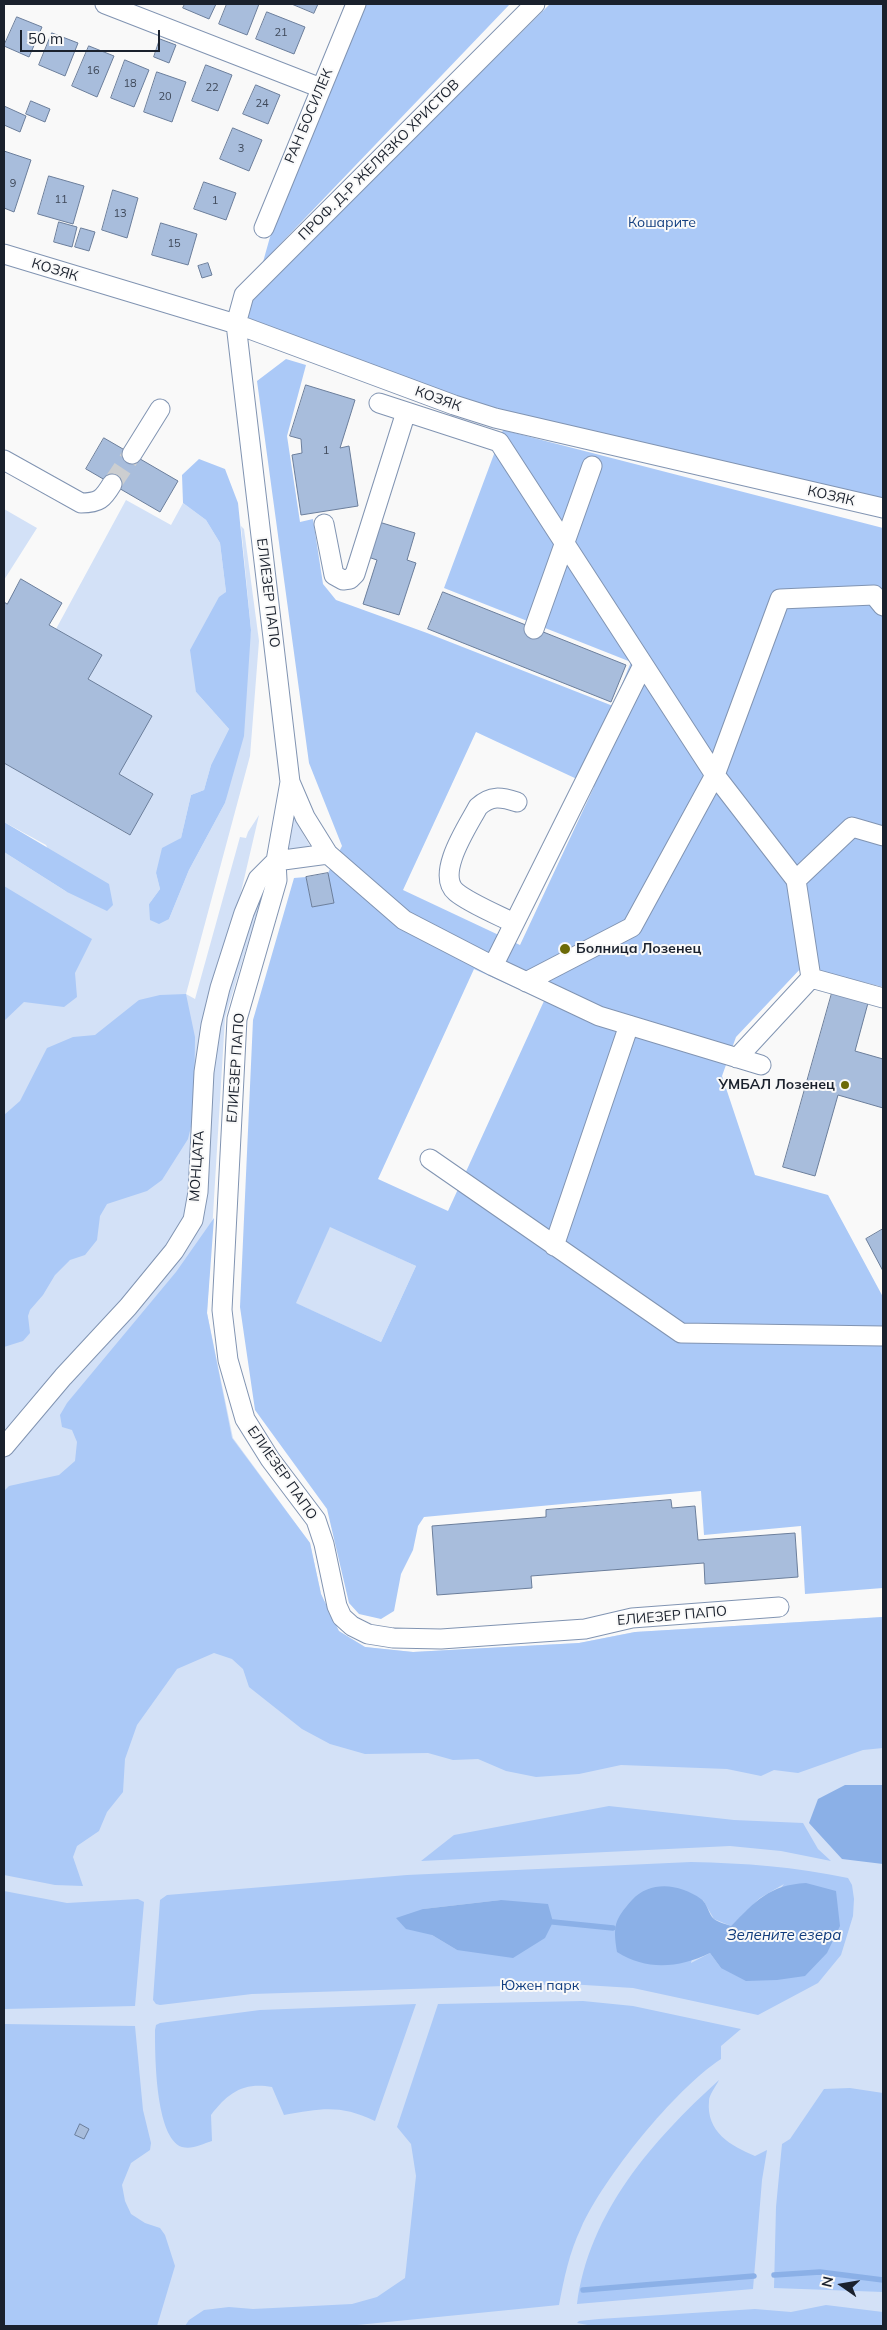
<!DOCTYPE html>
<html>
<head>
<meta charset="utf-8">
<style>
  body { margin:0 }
  #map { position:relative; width:887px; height:2330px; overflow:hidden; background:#f9f9f9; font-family:Mulish,sans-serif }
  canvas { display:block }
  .frame { position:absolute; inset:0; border:5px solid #1a212d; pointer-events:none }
  .north { position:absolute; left:817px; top:2260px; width:50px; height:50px; -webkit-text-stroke:4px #f9f9f9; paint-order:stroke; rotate:283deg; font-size:14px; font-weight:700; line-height:20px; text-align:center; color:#1a212d }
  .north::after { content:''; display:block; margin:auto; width:18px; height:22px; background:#1a212d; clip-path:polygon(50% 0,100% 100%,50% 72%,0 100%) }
  .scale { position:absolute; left:20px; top:30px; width:140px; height:22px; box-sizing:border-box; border:2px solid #1a212d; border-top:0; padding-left:6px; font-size:15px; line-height:18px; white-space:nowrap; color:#1a212d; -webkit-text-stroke:4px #f9f9f9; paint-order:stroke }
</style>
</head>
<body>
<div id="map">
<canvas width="887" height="2330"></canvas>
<div class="frame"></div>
<div class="north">N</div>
<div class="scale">50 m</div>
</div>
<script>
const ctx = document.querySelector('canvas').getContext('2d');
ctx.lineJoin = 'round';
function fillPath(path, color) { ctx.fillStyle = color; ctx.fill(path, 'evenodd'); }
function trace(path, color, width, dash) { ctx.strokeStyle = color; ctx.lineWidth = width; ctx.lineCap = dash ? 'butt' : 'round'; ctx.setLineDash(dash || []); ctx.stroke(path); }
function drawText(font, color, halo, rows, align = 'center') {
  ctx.font = font + ' Mulish,sans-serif'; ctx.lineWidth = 4; ctx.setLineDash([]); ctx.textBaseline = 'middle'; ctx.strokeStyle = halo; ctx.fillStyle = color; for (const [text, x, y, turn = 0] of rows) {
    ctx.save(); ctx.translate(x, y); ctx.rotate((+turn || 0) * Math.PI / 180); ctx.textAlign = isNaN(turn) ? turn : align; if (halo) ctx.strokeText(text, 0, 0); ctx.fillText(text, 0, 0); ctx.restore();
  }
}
fillPath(new Path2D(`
  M 126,500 L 171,525 L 183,503 L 206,520 L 220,543 L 226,592 L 196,692 L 229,729 L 211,765 L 204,790 L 191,795 L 181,838 L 156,873 L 160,889 L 149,904 L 169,919 L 189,870 L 225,803 L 251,630 L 241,526 L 244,529 L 259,641 L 250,756 L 186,994 L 195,999 L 240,837 L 246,838 L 248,832 L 259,815 L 241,892 L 207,1007 L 259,886 L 267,880 L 225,1018 L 207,1313 L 233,1438 L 310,1543 L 321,1594 L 338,1631 L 365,1647 L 413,1652 L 579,1643 L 635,1632 L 883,1617 L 883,2326 L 4,2326 L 4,852 L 67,892 L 46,845 L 4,822 L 4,763 L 129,835 L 153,794 L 119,774 L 88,679 L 101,655 L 56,629 Z
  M 4,509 L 37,528 L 4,580 Z
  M 293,816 L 310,846 L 286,852 Z
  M 330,1226 L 416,1266 L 381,1342 L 295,1303 Z`), '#d3e1f7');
fillPath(new Path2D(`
  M 364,4 L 510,4 L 263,262 L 272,230 Z
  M 550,4 L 883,4 L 883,499 L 499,411 L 246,319 L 251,300 Z
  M 286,359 L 306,365 L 287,436 L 300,522 L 313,519 L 323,584 L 336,600 L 427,633 L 613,706 L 631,662 L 444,588 L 503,430 L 883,528 L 883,987 L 802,967 L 736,1037 L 722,1076 L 755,1175 L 828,1195 L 883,1297 L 883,1588 L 805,1594 L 801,1526 L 704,1535 L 701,1491 L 424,1517 L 418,1526 L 413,1550 L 401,1574 L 394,1611 L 381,1619 L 359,1614 L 349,1603 L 327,1509 L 255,1410 L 240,1307 L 253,1020 L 294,878 L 306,877 L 312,907 L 333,903 L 328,873 L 342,846 L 309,763 L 257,381 ZM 476,732 L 594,787 L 520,945 L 403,890 ZM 474,969 L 544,1001 L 448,1211 L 378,1179 ZM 330,1227 L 416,1266 L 381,1342 L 296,1303 Z
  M 199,459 L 225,469 L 238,503 L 251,630 L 244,736 L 225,803 L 189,870 L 169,919 L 159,924 L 150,920 L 149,904 L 160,889 L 156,873 L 162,848 L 181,838 L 191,795 L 204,790 L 211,765 L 229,729 L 196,692 L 190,650 L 219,597 L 226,592 L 220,543 L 206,520 L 183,503 L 182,475 Z
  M 4,822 L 109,884 L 113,905 L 107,911 L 67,892 L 4,852 Z
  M 4,886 L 92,939 L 75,973 L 77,997 L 64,1007 L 24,1002 L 4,1021 Z
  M 186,994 L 195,1037 L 194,1114 L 188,1139 L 162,1180 L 147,1191 L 107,1204 L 100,1216 L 97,1240 L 85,1255 L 70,1260 L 55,1275 L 43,1295 L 30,1310 L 28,1316 L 30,1333 L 23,1341 L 4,1347 L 4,1115 L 20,1101 L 47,1048 L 73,1037 L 95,1035 L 139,1000 L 160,995 Z
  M 214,1218 L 207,1313 L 232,1438 L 310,1543 L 321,1594 L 339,1631 L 365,1647 L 413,1652 L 579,1643 L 635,1632 L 883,1617 L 883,1748 L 863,1750 L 798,1773 L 774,1770 L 761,1776 L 727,1769 L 621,1765 L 579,1774 L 536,1777 L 506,1771 L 478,1759 L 453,1760 L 428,1753 L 365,1754 L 330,1744 L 302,1729 L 249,1687 L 243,1669 L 232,1659 L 214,1653 L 177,1669 L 137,1725 L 125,1759 L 123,1792 L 107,1812 L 99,1831 L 77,1846 L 73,1857 L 83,1886 L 55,1885 L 4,1875 L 4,1491 L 9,1486 L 59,1475 L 75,1461 L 77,1442 L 72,1430 L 62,1427 L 60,1415 L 67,1403 L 176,1272 Z
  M 609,1806 L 734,1820 L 803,1823 L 818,1849 L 831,1861 L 781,1851 L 730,1846 L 421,1861 L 454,1835 Z
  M 691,1862 C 745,1863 795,1867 848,1878 L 852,1885 L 854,1899 L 853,1916 L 841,1955 L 818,1983 L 758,2015 L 633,1988 L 568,1984 L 252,1994 L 160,2005 L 156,2004 L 153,2000 L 160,1900 L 167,1895 L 407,1875 ZM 784,1884 L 721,1968 L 710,1953 L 691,1963 L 703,1900 L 714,1919 L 731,1926 L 760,1898 ZM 501,1900 L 457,1950 L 432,1935 L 423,1909 Z
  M 4,1891 L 67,1903 L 138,1899 L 144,1902 L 135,2006 L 4,2009 Z
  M 583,2001 L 633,2006 L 741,2029 L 721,2046 L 721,2059 C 674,2090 604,2177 581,2228 C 569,2253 564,2279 559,2305 L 347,2326 L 185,2326 L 189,2320 L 204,2310 L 229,2307 L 253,2309 L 352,2304 L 377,2297 L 405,2278 L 416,2176 L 411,2144 L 397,2127 L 438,2004 Z
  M 416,2004 L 375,2121 C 339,2104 321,2109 284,2115 L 272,2087 C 243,2082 228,2093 211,2115 L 212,2141 C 202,2144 192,2150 182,2147 C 155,2138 155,2053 155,2030 L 156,2025 L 160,2023 L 260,2010 Z
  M 4,2024 L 135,2026 L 143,2110 L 151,2143 L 150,2150 L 131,2163 L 122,2185 L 125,2201 L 131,2214 L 145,2223 L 160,2228 L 165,2235 L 175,2266 L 157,2326 L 4,2326 Z
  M 719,2080 C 716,2086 709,2095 709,2101 C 706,2132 731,2146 755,2156 L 767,2150 L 762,2180 L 753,2289 L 577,2304 C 589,2212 653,2140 719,2080 Z
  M 850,2088 L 883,2093 L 883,2292 L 774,2288 L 776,2207 L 782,2144 L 790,2139 L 824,2089 Z
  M 826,2305 L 883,2312 L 883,2326 L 593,2326 L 577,2323 L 579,2321 L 599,2319 L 755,2309 L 791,2312 Z`), '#abc9f7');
fillPath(new Path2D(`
  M 845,1785 L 883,1785 L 883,1864 L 842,1859 L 809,1823 L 818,1799 Z
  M 806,1883 L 836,1891 L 840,1926 L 827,1953 L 805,1976 L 777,1980 L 746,1981 L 721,1968 L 710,1953 C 679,1968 647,1971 617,1952 C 613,1926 614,1920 632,1900 C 651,1880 680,1884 701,1899 C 708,1904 708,1914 714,1919 C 717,1922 726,1924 731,1926 C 756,1901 769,1885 806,1883 Z
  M 501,1900 L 548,1904 L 553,1922 L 545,1938 L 513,1958 L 457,1950 L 432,1935 L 406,1929 L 396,1918 L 423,1909 Z`), '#8bb0e7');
trace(new Path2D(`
  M 553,1922 L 613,1928
  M 774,2275 L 820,2272 L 883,2280
  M 583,2290 L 754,2276`), '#8bb0e7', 5.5);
const building = new Path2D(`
  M 185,4 L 216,4 L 209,19 L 183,8 Z
  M 227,4 L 259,4 L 247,35 L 219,24 Z
  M 292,4 L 318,4 L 314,13 Z
  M 267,12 L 305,27 L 294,54 L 256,39 Z
  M 17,17 L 42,27 L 29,57 L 4,46 Z
  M 52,33 L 78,43 L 65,76 L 39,65 Z
  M 160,39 L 176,45 L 169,63 L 154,57 Z
  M 89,46 L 114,56 L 97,97 L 72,86 Z
  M 125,60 L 149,70 L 134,107 L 111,98 Z
  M 206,65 L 232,75 L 218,111 L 192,101 Z
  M 157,72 L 186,82 L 172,122 L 144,112 Z
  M 256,85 L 280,95 L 268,124 L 243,114 Z
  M 31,101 L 50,109 L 45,122 L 26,114 Z
  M 4,106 L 26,116 L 20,132 L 4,125 Z
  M 233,128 L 262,140 L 249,171 L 220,159 Z
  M 4,151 L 31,160 L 14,212 L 4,208 Z
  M 49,176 L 84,186 L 73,224 L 38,214 Z
  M 204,182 L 236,193 L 226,220 L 194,209 Z
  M 113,190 L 138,198 L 127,238 L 102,230 Z
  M 59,222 L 77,227 L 72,247 L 54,242 Z
  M 161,223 L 197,234 L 188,265 L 152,255 Z
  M 81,228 L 95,232 L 89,251 L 75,247 Z
  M 208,263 L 212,275 L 202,278 L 198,266 Z
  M 306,385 L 355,400 L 340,448 L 349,446 L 358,506 L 301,515 L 292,455 L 302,453 L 301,439 L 290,436 Z
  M 104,438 L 178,481 L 160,512 L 86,469 Z
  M 379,522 L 415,533 L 407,560 L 416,563 L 399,615 L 363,604 L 377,560 L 368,557 Z
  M 21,579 L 62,603 L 49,625 L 102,655 L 88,679 L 152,716 L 119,774 L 153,794 L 130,835 L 4,763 L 4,602 L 7,604 Z
  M 443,592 L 626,665 L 611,702 L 428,629 Z
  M 328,873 L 334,903 L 312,907 L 306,877 Z
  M 832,993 L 868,1003 L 855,1051 L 883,1059 L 883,1108 L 838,1095 L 815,1176 L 783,1167 Z
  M 883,1229 L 883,1271 L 866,1239 Z
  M 671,1500 L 672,1508 L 695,1506 L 698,1540 L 795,1533 L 798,1577 L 705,1584 L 704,1563 L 531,1576 L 532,1588 L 437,1595 L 432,1526 L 546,1517 L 546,1510 Z
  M 80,2124 L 89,2129 L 84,2139 L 75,2135 Z`);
fillPath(building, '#a8bddc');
trace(building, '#6b7e9b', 1);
trace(new Path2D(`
  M 112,484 L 132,454`), '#ccced0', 19, [19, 9]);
const minor = new Path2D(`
  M 105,4 L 321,88
  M 535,4 L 244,295 L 236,324 L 290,782 L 276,861 L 277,880 L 237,1019 L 222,1310 L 228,1360 L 245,1419 L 270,1459 L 316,1520 L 324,1544 L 337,1606 L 342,1617 L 352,1626 L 368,1634 L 393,1638 L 441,1639 L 585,1629 L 632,1618 L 779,1607
  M 264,228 L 356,4
  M 4,254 L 236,324 L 454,405 L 495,418 L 883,508
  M 379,403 L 499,442 L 715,775 L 796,880
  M 132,454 L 160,409
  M 4,460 L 81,503 C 99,503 103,499 112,484
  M 324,524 L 334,575 L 343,580 L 350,579 L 355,574 L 406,412
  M 534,629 L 592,466
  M 290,782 L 305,817 L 328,854 L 404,920 L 493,966 L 599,1016 L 761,1065
  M 276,861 L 328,854
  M 514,923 C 498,915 469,903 456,892 C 435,874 468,826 478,807 C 491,795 501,797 517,802
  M 493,966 L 643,665
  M 811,978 L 796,880 L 852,827 L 883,836
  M 526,982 L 632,927 L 715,775 L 780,599 L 874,595 L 883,606
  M 737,1058 L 811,978 L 883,998
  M 430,1159 L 681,1333 L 883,1336
  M 554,1246 L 629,1025
  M 4,1447 L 63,1377 L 128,1307 L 174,1251 L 193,1220 L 198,1192 L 204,1072 L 211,1025 L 220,988 L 244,913 L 258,879 L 276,861`);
trace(minor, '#8194b2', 21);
trace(minor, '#fff', 19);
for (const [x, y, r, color] of [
  [565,949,6,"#6c6a07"],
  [845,1085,5,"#6c6a07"]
]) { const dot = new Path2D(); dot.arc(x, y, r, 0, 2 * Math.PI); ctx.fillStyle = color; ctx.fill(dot); trace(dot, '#f9f9f9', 2); }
drawText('11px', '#3e4859', null, [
  ["21",281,33],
  ["16",93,71],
  ["18",130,84],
  ["22",212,88],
  ["20",165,97],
  ["24",262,104],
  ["3",241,149],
  ["9",13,184],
  ["11",61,200],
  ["1",215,201],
  ["13",120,214],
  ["15",174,244],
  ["1",326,451]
]);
drawText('14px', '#1a212d', '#f9f9f9', [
  ["РАН БОСИЛЕК",309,116,-67],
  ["ПРОФ. Д-Р ЖЕЛЯЗКО ХРИСТОВ",379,160,-45],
  ["КОЗЯК",55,270,17],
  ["КОЗЯК",438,399,20],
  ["КОЗЯК",831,496,13],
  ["ЕЛИЕЗЕР ПАПО",268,593,83],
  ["ЕЛИЕЗЕР ПАПО",236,1068,-86],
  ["МОНЦАТА",197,1166,-86],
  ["ЕЛИЕЗЕР ПАПО",282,1473,55],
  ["ЕЛИЕЗЕР ПАПО",672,1616,-5]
]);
drawText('14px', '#133f80', '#f9f9f9', [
  ["Кошарите",662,223],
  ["Южен парк",540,1986]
]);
drawText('bold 14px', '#1a212d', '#f9f9f9', [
  ["Болница Лозенец",576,949],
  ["УМБАЛ Лозенец",835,1085,"right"]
], 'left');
drawText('italic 15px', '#0f3b7c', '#f9f9f9', [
  ["Зелените езера",784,1935]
]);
</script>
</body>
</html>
